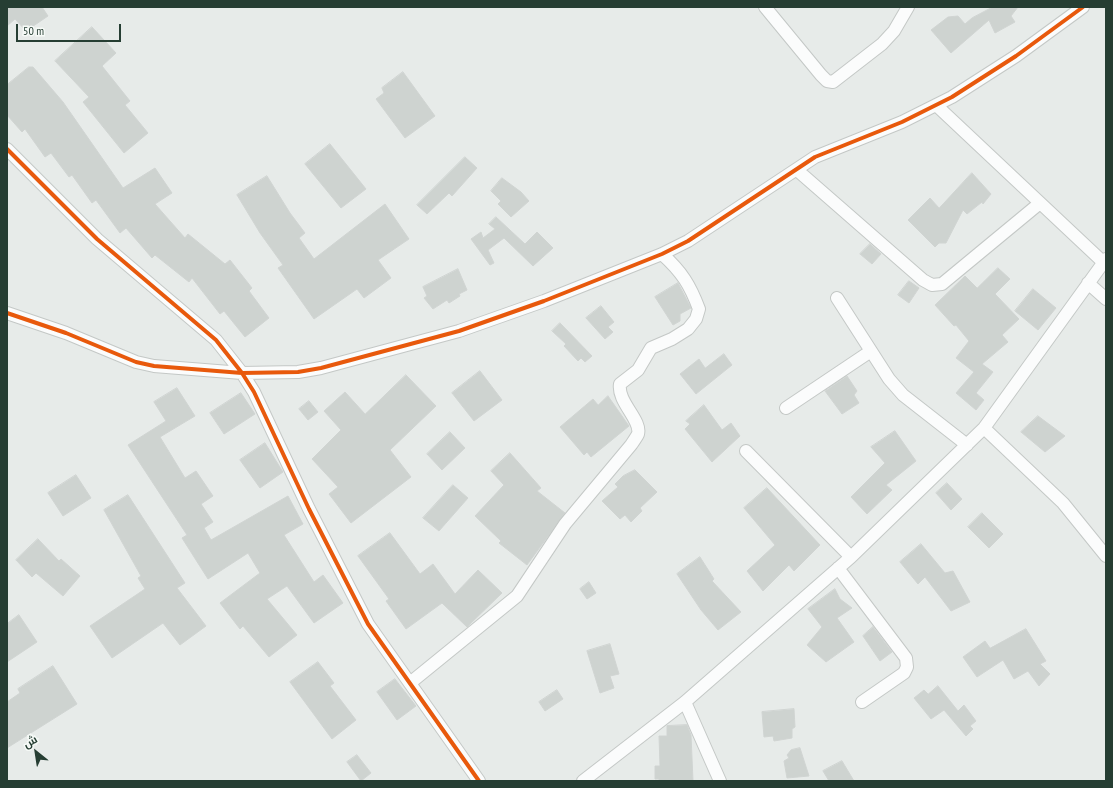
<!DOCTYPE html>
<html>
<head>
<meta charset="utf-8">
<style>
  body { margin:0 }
  #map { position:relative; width:1113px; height:788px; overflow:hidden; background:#e7ebe9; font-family:"PT Sans Narrow",Cairo,sans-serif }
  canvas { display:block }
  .frame { position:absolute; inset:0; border:8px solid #263e33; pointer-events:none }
  .north { position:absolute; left:16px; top:732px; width:40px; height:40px; -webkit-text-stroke:3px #f6faf7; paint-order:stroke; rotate:330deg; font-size:11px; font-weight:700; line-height:16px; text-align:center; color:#263e33 }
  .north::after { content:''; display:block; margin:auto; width:14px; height:18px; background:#263e33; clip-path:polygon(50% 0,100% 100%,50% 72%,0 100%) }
  .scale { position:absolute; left:16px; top:24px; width:105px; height:18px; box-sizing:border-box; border:2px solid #263e33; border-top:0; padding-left:5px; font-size:12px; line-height:14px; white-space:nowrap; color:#263e33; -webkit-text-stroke:3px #f6faf7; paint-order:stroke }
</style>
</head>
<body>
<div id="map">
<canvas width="1113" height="788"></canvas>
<div class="frame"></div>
<div class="north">ش</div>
<div class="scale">50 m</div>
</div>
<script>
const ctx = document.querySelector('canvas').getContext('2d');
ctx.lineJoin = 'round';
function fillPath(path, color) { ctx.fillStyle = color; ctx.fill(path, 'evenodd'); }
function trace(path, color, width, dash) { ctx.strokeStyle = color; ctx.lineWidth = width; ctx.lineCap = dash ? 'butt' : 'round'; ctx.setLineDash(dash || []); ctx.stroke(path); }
const building = new Path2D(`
  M 7,7 L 42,7 L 48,16 L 26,31 L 15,19 L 7,26 Z
  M 993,7 L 1018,7 L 1011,16 L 1015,22 L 995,33 L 989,20 L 951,53 L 931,30 L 948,17 L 958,16 L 965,24 L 972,18 Z
  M 92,27 L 116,53 L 102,66 L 130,101 L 125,105 L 148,133 L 124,153 L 83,102 L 89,97 L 55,61 Z
  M 29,67 L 33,67 L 63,102 L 123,188 L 155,168 L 172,193 L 155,204 L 185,238 L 188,234 L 225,264 L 230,260 L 252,288 L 249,291 L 269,318 L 245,337 L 224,311 L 220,314 L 192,278 L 189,282 L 155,255 L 152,258 L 126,228 L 120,233 L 96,200 L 92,203 L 72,175 L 69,177 L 51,153 L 45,157 L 25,129 L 22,132 L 7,115 L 7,85 Z
  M 403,72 L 435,116 L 405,138 L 376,99 L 384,93 L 382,88 Z
  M 330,144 L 366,189 L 341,208 L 305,164 Z
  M 465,157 L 477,168 L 452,196 L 449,193 L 427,214 L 417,205 Z
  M 972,173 L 991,194 L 983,204 L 982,202 L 967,214 L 963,210 L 946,243 L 939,243 L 935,247 L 908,220 L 930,198 L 939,208 Z
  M 267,176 L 290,213 L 305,233 L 299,238 L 314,259 L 385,204 L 409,239 L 378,260 L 391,278 L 364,298 L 357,289 L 314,319 L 278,268 L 283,265 L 260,233 L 237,195 Z
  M 502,178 L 521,192 L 529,201 L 511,217 L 498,204 L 501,201 L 491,191 Z
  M 496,217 L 525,244 L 537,232 L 553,248 L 533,266 L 504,238 L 488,250 L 494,263 L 490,265 L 471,239 L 481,232 L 483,238 L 495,229 L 489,224 Z
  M 870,244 L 881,254 L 872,264 L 860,254 Z
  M 998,268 L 1010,279 L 995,294 L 1019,319 L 1002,335 L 1008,342 L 982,364 L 993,372 L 976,393 L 984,400 L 976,410 L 956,393 L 974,372 L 956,358 L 969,341 L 956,325 L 954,326 L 935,305 L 965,276 L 977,288 Z
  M 458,269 L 467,290 L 459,294 L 460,296 L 449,303 L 447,300 L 433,309 L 424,298 L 427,296 L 423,287 Z
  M 909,281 L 919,288 L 909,303 L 898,295 Z
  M 678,283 L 691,308 L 680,314 L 680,321 L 673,325 L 655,297 Z
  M 1033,289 L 1056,308 L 1038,330 L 1015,311 Z
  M 601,306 L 614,322 L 608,327 L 613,332 L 605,339 L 586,318 Z
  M 560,323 L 592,356 L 585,362 L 581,358 L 578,361 L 564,346 L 566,344 L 552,331 Z
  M 724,354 L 732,365 L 696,394 L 680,374 L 699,359 L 705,368 Z
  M 480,371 L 502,400 L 474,421 L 452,393 Z
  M 406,375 L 436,406 L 390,450 L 411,477 L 351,523 L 329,494 L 338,487 L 312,459 L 341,430 L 324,411 L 345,392 L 365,414 Z
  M 847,376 L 857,391 L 854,395 L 859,403 L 842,414 L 825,391 Z
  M 177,388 L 195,416 L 160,437 L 185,478 L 196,471 L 213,496 L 201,504 L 213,522 L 204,528 L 211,540 L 288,496 L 303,524 L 284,535 L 314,582 L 323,575 L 343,603 L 314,623 L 287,586 L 267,599 L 297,635 L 269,657 L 243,626 L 240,629 L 220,603 L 260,573 L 248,553 L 208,579 L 182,538 L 187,535 L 128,445 L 166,421 L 154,402 Z
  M 241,393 L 255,414 L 224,434 L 210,413 Z
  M 608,396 L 629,426 L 591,457 L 587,452 L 584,455 L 560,427 L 593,399 L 598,405 Z
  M 309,401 L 318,412 L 308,420 L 299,409 Z
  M 704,405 L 722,430 L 731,423 L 740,436 L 712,462 L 685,429 L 690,424 L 686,421 Z
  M 1038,416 L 1065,436 L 1045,452 L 1021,432 Z
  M 895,431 L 916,461 L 886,485 L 892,490 L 867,514 L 851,497 L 885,463 L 871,447 Z
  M 450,432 L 465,448 L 442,470 L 427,454 Z
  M 265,443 L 283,472 L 260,488 L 240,460 Z
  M 510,453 L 541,488 L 537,491 L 565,513 L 527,565 L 499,543 L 501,541 L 475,516 L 504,485 L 491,471 Z
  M 635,470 L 657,492 L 640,508 L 642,511 L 631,522 L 625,515 L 620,519 L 602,501 L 618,487 L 615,484 L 623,476 Z
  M 76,475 L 91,498 L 63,516 L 48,493 Z
  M 947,483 L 962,499 L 951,510 L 936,493 Z
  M 453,485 L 468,498 L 439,531 L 423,518 Z
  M 767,488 L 820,545 L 794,571 L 789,565 L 763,591 L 747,571 L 775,545 L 744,508 Z
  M 128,495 L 185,583 L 177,588 L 206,626 L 180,645 L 163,623 L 112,658 L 90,626 L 145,589 L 138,578 L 141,576 L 104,510 Z
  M 982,513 L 1003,534 L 989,548 L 968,527 Z
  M 390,533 L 420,574 L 433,564 L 455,594 L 478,570 L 502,593 L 467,627 L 442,603 L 406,629 L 386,601 L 389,599 L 358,556 Z
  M 38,539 L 59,561 L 61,559 L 80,576 L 63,596 L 36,573 L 32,577 L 16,560 Z
  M 921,544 L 945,573 L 953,571 L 970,602 L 951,611 L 925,577 L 918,584 L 900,562 Z
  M 700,557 L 714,579 L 712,581 L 741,612 L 718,630 L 701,610 L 677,574 Z
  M 589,582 L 596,593 L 587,599 L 580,589 Z
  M 835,589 L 840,599 L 852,608 L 837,618 L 854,642 L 826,662 L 807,645 L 822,627 L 808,609 Z
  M 19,615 L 37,642 L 7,662 L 7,624 Z
  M 873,627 L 892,652 L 880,661 L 863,636 Z
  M 1026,629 L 1046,661 L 1040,664 L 1050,674 L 1039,686 L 1028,671 L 1014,679 L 1003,660 L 977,677 L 963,657 L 985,641 L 990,648 Z
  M 610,644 L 619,674 L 610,676 L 614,688 L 600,693 L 587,651 Z
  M 318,662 L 334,683 L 330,686 L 356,720 L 332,739 L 290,682 Z
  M 53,666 L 77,704 L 7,748 L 7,702 L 20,693 L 18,689 Z
  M 395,679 L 416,706 L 397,720 L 377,692 Z
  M 938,686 L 958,711 L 964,705 L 976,721 L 970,726 L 973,729 L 966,736 L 944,710 L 931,719 L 914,698 L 924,690 L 928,694 Z
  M 557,690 L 563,699 L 545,711 L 539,702 Z
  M 794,709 L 795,727 L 792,729 L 792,738 L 774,741 L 773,736 L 764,737 L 762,712 Z
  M 687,725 L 691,735 L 693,781 L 659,781 L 659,779 L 655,779 L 655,766 L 660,766 L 659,736 L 667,736 L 667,726 Z
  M 800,748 L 809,776 L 787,778 L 784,761 L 789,758 L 787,755 L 791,750 Z
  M 357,755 L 371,773 L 361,781 L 347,762 Z
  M 842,761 L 854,781 L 829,781 L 823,771 Z`);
fillPath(building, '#ced3d0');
trace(building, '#d0d4d2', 1);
const minor = new Path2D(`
  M 765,7 L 821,75 L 827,81 L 833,82 L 882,44 L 894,31 L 908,7
  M 936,105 L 1103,262
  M 7,149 L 97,239 L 216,340 L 242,373 L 254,392 L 309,509 L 368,624 L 479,781
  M 797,170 L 923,280 L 932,285 L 942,284 L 1040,203
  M 1088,283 L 1106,299
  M 837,298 L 889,379 L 903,395 L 967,445
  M 7,313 L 66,333 L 136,362 L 154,366 L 242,373 L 298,372 L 321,368 L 459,331 L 544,301 L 662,254 L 688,241 L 815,157 L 902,122 L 952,97 L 1016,56 L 1083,7
  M 786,408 L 871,351
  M 984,428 L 1063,503 L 1106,556
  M 746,451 L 851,557
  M 838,568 L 906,658 L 907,667 L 904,673 L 862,702
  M 410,683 L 517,596 L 565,524 L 631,445 C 633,442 636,438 638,434 C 642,420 617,402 620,384 L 638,370 L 651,348 L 672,339 L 688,329 L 696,319 L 699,309 C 690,285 682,272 662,254
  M 685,702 L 720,781
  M 583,781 L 685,702 L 851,557 L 984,428 L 1106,259`);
trace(minor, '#c4c8c6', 14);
trace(minor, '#fbfcfc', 12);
trace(new Path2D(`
  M 7,149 L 97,239 L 216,340 L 242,373 L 254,392 L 309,509 L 368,624 L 479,781
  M 7,313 L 66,333 L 136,362 L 154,366 L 242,373 L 298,372 L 321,368 L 459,331 L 544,301 L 662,254 L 688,241 L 815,157 L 902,122 L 952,97 L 1016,56 L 1083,7`), '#e8590c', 4);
</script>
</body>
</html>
